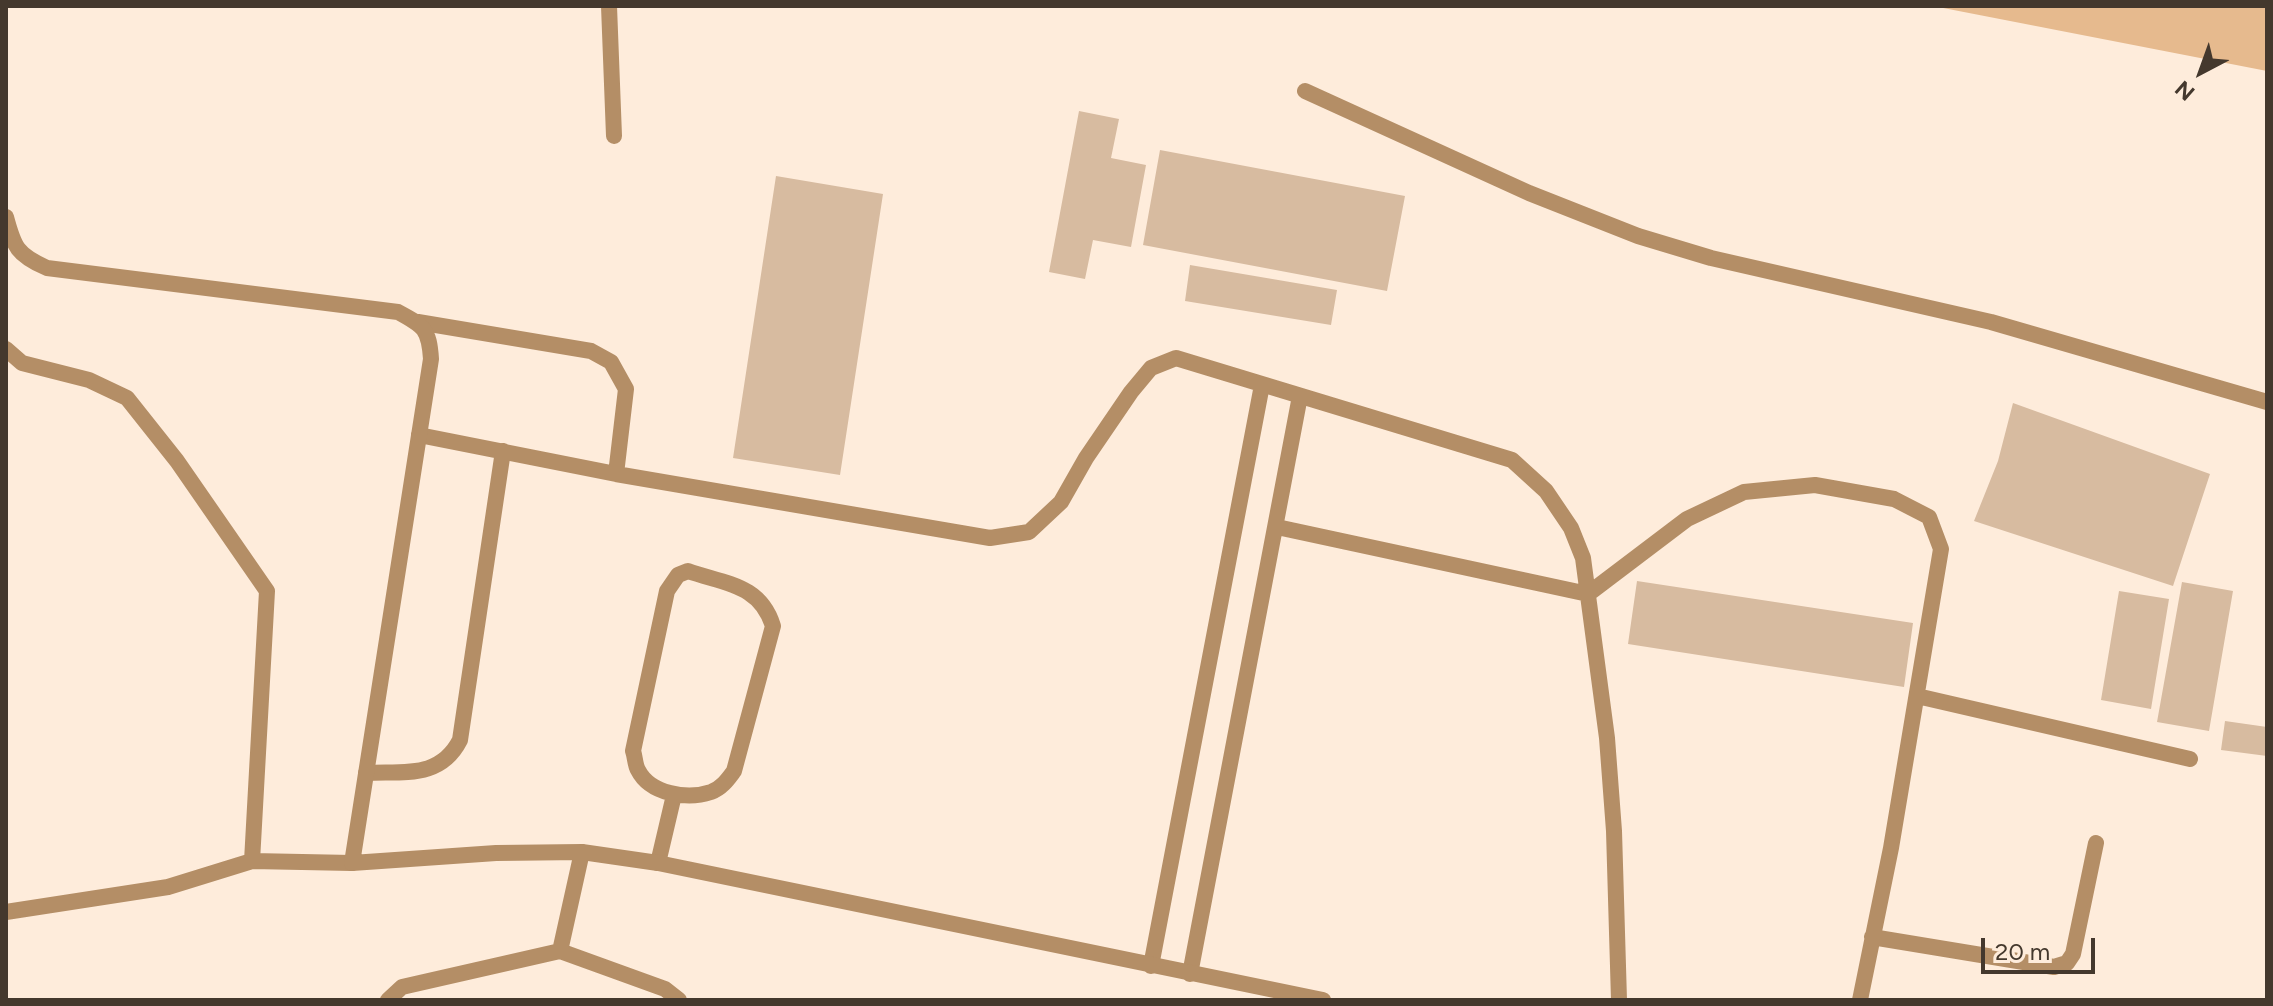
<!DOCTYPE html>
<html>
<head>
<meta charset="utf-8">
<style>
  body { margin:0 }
  #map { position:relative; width:2273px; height:1006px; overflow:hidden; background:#feecdb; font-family:Figtree,sans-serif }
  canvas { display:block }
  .frame { position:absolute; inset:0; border:8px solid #44382d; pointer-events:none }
  .north { position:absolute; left:2161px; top:32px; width:80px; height:80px; -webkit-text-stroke:6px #feecdb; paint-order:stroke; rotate:221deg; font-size:22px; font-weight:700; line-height:32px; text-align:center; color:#44382d }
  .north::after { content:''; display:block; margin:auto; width:28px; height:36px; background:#44382d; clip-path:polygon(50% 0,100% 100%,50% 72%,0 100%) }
  .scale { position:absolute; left:1981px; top:938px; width:114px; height:36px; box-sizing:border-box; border:4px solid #44382d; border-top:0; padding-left:10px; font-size:24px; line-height:28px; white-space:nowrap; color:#44382d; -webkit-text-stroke:6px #feecdb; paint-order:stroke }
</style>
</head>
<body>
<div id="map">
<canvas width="2273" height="1006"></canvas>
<div class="frame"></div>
<div class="north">N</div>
<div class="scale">20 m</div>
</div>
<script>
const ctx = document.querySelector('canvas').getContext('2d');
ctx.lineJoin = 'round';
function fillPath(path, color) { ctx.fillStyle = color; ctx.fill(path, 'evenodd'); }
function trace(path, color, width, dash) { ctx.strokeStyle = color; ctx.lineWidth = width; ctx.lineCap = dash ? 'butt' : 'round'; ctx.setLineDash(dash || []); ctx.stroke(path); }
fillPath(new Path2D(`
  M 1933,6 L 2267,6 L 2267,71 Z`), '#e6ba8e');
fillPath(new Path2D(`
  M 1079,111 L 1119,119 L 1111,158 L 1146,165 L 1131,247 L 1093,240 L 1085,279 L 1049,272 Z
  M 1160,150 L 1405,196 L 1387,291 L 1143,245 Z
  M 776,176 L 883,194 L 840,475 L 733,458 Z
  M 1190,265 L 1337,290 L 1331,325 L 1185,301 Z
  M 2013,403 L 2210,474 L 2173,586 L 1974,521 L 1998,461 Z
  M 1637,581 L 1913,623 L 1904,687 L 1628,644 Z
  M 2182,582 L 2233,591 L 2209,731 L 2157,722 Z
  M 2119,591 L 2169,599 L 2151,709 L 2101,700 Z
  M 2225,721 L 2267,727 L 2267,756 L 2221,750 Z`), '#d7bba0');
trace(new Path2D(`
  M 609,6 L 614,136
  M 1305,91 L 1529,193 L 1638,236 L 1711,258 L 1991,322 L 2267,402
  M 418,322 L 591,351 L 611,362 L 626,389 L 616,474
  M 6,349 L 22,363 L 89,380 L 127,398 L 177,461 L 267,591 L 252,861
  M 419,435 L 616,474 L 990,538 L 1029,532 L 1061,502 L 1086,458 L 1131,392 L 1151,368 L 1176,358 L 1512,460 L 1546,491 L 1571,528 L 1583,558 L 1607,738 L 1614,831 L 1619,1000
  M 1277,527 L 1588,594 L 1687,519 L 1744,492 L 1815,485 L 1894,499 L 1929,517 L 1941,549 L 1891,848 L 1860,1000
  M 688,571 C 725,584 760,584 773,626 L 734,771 C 728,779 722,788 711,792 C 687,800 650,794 638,770 C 635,765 635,756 633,751 L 667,591 L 678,575 Z
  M 1917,696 L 2190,759
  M 366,773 C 404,771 440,779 460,740 L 503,451
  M 658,863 L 674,795
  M 6,912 L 168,887 L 252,861 L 352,863
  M 1872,937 L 2054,967 L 2067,963 L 2073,954 L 2096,843
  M 560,951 L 582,852
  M 1151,966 L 1262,385
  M 1190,974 L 1300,396
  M 388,1000 L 402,987 L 560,951 L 665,989 L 679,1000`), '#b48e66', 16);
trace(new Path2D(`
  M 6,217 C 14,247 17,255 47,268 L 398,312 C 424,326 429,329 431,359 L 352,863 L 496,853 L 582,852 L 658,863 L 1323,1000`), '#b48e66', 16);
</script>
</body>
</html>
